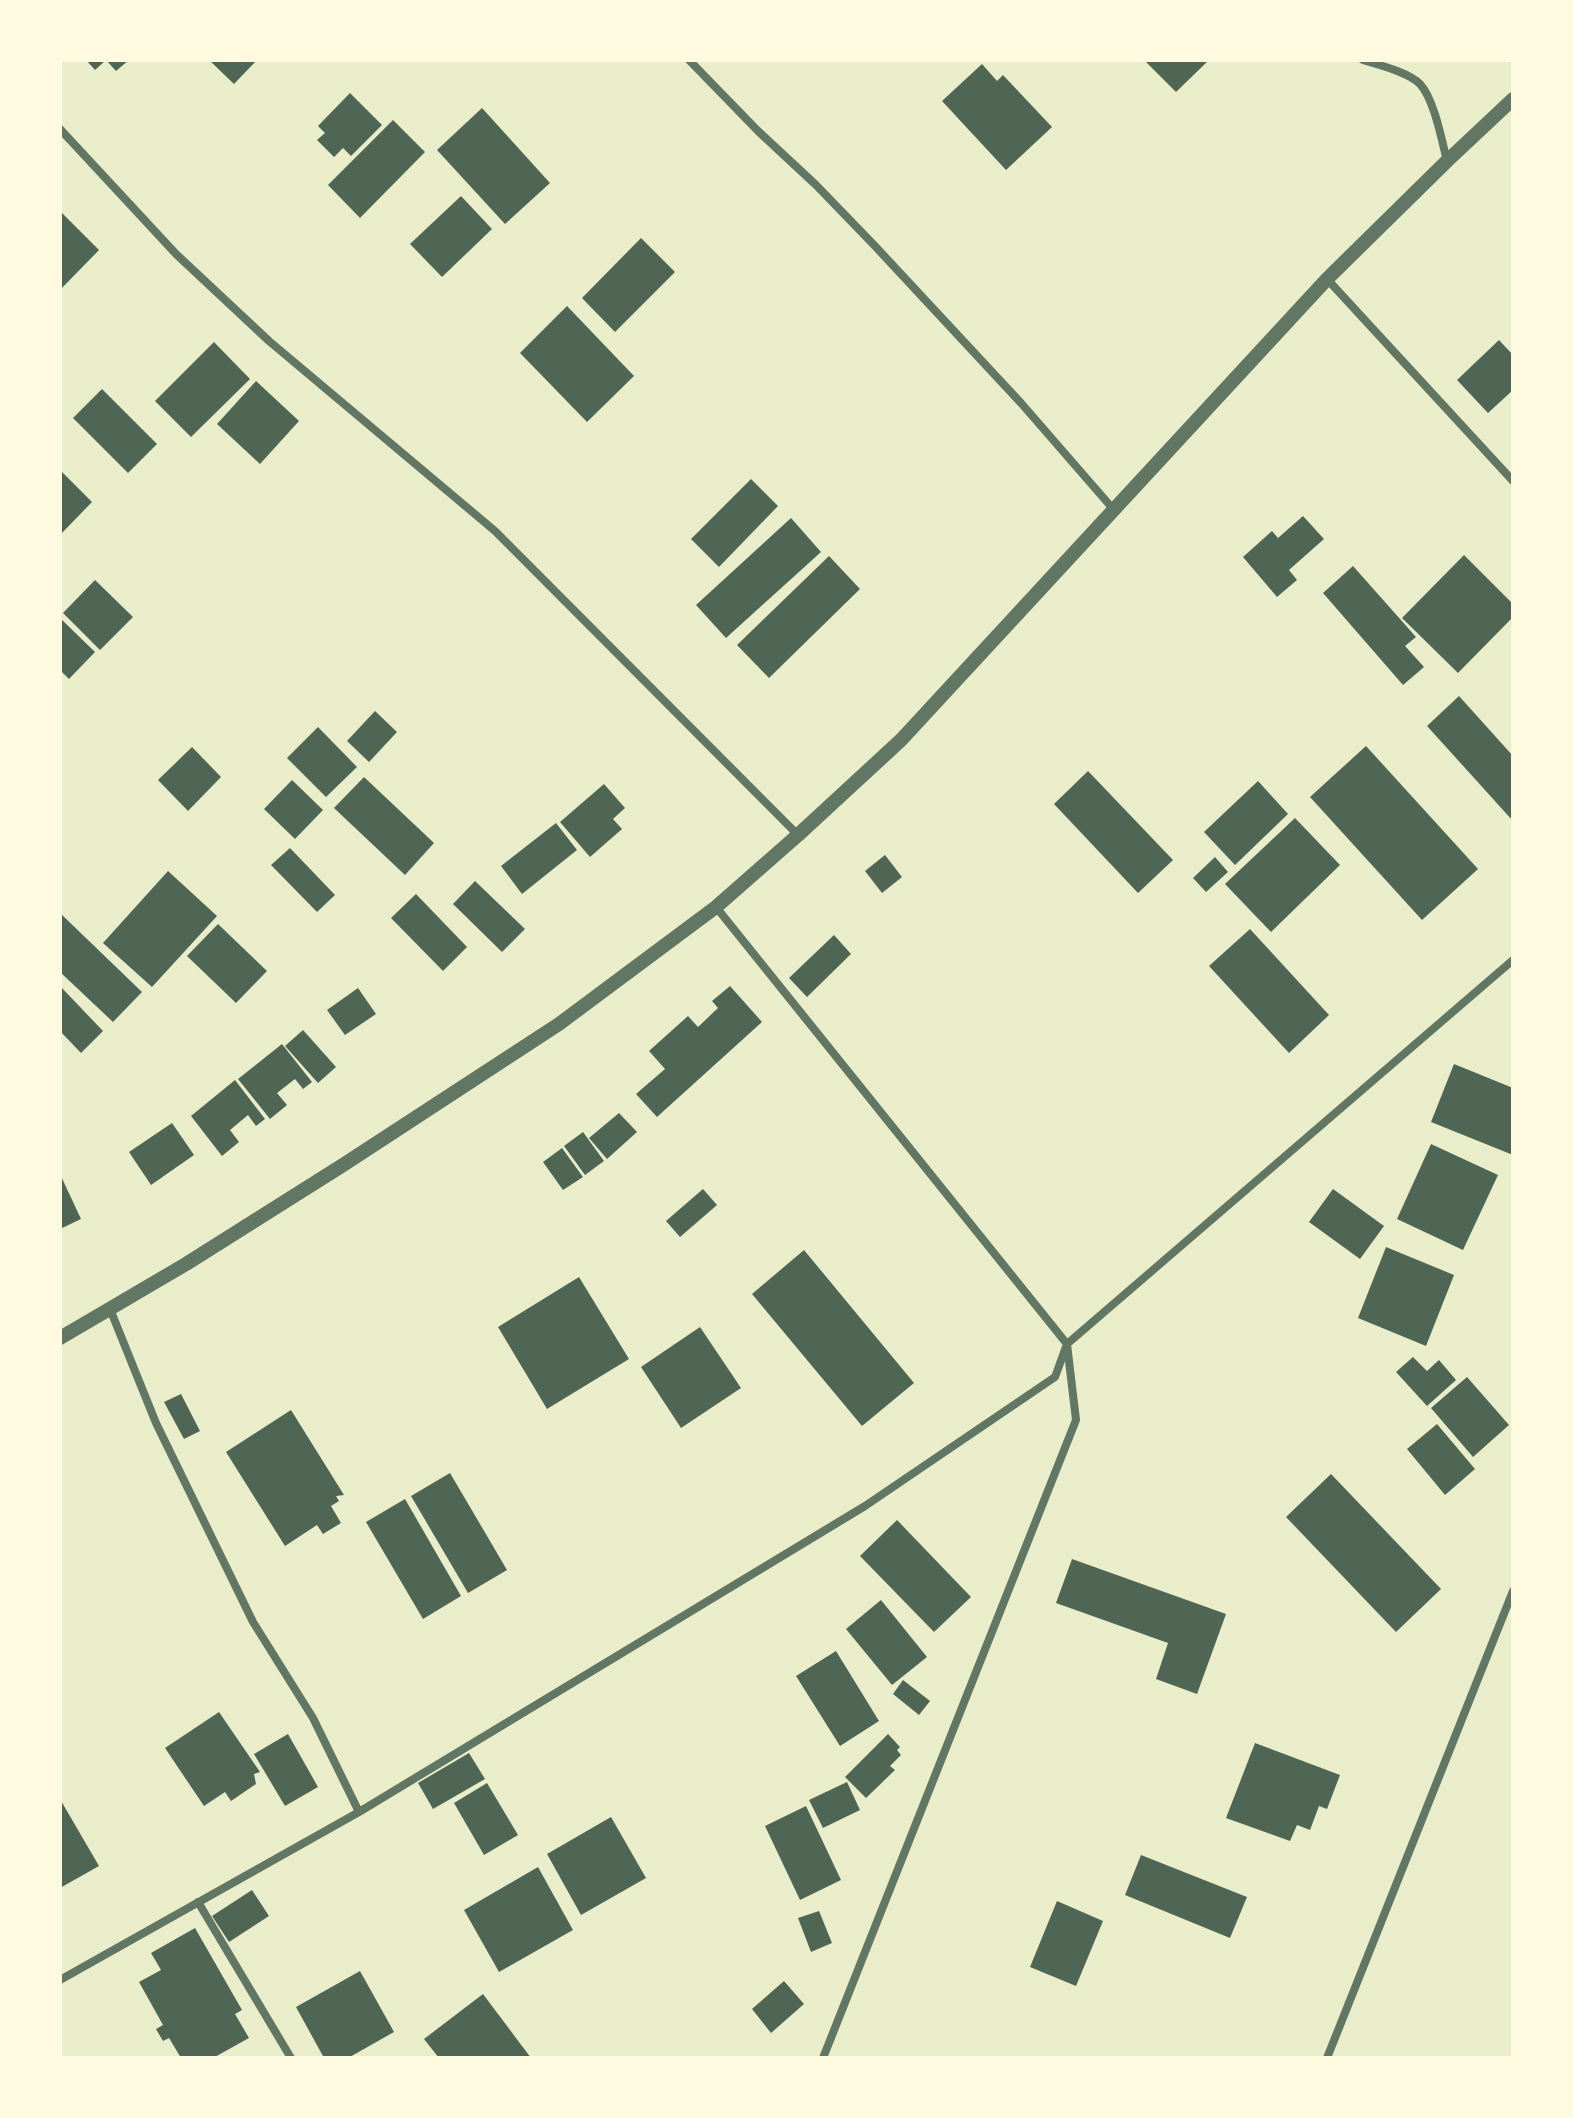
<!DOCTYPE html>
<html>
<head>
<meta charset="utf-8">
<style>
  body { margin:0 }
  #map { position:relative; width:1573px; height:2118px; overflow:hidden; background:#e9edc9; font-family:Ubuntu,sans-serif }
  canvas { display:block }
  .frame { position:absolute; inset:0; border:62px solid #fefae0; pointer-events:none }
</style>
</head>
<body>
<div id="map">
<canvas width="1573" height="2118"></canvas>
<div class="frame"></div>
</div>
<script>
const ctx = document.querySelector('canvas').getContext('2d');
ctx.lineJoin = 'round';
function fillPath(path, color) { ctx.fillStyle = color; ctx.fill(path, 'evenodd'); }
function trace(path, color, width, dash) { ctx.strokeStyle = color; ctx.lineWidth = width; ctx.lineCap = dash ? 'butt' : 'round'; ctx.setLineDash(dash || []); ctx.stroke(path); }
fillPath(new Path2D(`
  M 86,60 L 129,60 L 116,71 L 106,60 L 95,70 Z
  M 209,60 L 257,60 L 234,84 Z
  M 1144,60 L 1209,60 L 1176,92 Z
  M 982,64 L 997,81 L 1003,75 L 1052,127 L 1006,170 L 942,101 Z
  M 350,93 L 382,125 L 351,156 L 343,148 L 334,157 L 317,140 L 325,133 L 318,126 Z
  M 482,108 L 550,183 L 505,224 L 437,150 Z
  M 393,120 L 425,152 L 360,218 L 328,185 Z
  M 461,196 L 492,229 L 442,277 L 410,244 Z
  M 62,213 L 99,250 L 60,290 L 60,215 Z
  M 641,238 L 675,272 L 615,332 L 582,298 Z
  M 567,306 L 634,376 L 587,422 L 520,353 Z
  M 1499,340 L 1513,355 L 1513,390 L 1488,413 L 1457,380 Z
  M 214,342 L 250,379 L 191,437 L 155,401 Z
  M 256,381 L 299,421 L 260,464 L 217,424 Z
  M 102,389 L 157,444 L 128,473 L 73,418 Z
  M 60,470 L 92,502 L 60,535 Z
  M 751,479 L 778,506 L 719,567 L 691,539 Z
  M 1303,516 L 1324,539 L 1289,570 L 1297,580 L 1277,597 L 1243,557 L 1272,531 L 1278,538 Z
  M 791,518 L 821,552 L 726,638 L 696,605 Z
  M 1464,555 L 1513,604 L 1513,617 L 1458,673 L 1402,618 Z
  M 829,556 L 860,589 L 769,678 L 737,645 Z
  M 1353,566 L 1416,637 L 1405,646 L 1424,667 L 1403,685 L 1323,593 Z
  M 95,580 L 133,617 L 100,650 L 63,613 Z
  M 60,618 L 95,652 L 69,679 L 60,670 Z
  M 1459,696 L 1513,756 L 1513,821 L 1427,726 Z
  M 375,711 L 397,732 L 369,762 L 347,741 Z
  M 318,727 L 357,767 L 326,797 L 287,758 Z
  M 1366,746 L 1478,869 L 1422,920 L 1310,797 Z
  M 192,747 L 221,777 L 188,811 L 158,780 Z
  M 1088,771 L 1173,860 L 1138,893 L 1054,804 Z
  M 364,777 L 434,843 L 405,875 L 334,808 Z
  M 292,780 L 323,810 L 295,839 L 264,809 Z
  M 1258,781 L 1288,814 L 1235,865 L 1204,832 Z
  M 604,784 L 625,808 L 613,819 L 622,829 L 590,857 L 560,822 Z
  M 1295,818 L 1340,865 L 1271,932 L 1225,884 Z
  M 556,823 L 577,850 L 522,894 L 501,866 Z
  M 290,848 L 335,895 L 317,912 L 271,865 Z
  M 885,855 L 902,877 L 882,893 L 865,871 Z
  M 1215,857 L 1228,872 L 1206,892 L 1193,878 Z
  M 168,871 L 217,916 L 152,987 L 103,943 Z
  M 475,881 L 525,929 L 502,952 L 453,904 Z
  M 416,894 L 467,947 L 443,971 L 391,918 Z
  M 60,913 L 142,992 L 113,1022 L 60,972 Z
  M 218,924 L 267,971 L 236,1003 L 187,956 Z
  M 1250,929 L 1329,1015 L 1289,1053 L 1209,966 Z
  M 834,935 L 851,954 L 807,997 L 789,978 Z
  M 60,986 L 103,1031 L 81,1053 L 60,1031 Z
  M 730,986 L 762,1022 L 657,1117 L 636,1094 L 665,1069 L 649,1051 L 688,1016 L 698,1027 L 718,1008 L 712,1001 Z
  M 358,988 L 376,1014 L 345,1035 L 327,1010 Z
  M 303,1030 L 336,1067 L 318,1083 L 285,1046 Z
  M 282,1044 L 312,1082 L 303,1089 L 295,1079 L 277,1093 L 287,1105 L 270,1119 L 238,1079 Z
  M 1454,1064 L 1513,1088 L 1513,1155 L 1431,1122 Z
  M 235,1080 L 265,1119 L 256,1126 L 248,1115 L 230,1130 L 239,1142 L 222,1156 L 191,1116 Z
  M 619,1113 L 637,1132 L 607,1159 L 589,1138 Z
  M 172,1123 L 194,1155 L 151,1185 L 129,1152 Z
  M 583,1132 L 604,1161 L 585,1175 L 564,1146 Z
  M 1431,1144 L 1498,1175 L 1463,1250 L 1397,1219 Z
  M 562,1148 L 583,1177 L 563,1190 L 543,1162 Z
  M 60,1174 L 81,1219 L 60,1229 Z
  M 703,1189 L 717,1205 L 680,1237 L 666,1221 Z
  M 1333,1189 L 1384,1226 L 1360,1259 L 1309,1222 Z
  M 1386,1247 L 1454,1275 L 1426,1346 L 1358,1318 Z
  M 804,1250 L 914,1383 L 862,1426 L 752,1294 Z
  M 579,1277 L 629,1359 L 547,1409 L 498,1327 Z
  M 700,1327 L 741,1388 L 681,1428 L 641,1367 Z
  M 1413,1357 L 1427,1371 L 1439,1360 L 1456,1380 L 1427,1406 L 1396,1372 Z
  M 1467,1377 L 1509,1425 L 1473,1457 L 1431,1408 Z
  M 181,1394 L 200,1431 L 184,1439 L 164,1402 Z
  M 291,1410 L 344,1495 L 336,1496 L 339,1501 L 331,1506 L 341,1523 L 323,1534 L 317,1525 L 285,1546 L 226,1452 Z
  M 1437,1424 L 1475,1469 L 1445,1495 L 1407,1449 Z
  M 450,1473 L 507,1570 L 468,1593 L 411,1496 Z
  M 1331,1474 L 1441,1589 L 1396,1632 L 1286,1517 Z
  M 405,1499 L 461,1596 L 423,1619 L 366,1522 Z
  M 897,1520 L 971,1597 L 934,1632 L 860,1556 Z
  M 1072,1559 L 1226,1614 L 1197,1694 L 1156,1679 L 1168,1643 L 1056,1603 Z
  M 881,1600 L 927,1657 L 892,1685 L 846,1629 Z
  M 836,1651 L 879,1721 L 840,1746 L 796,1676 Z
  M 903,1680 L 930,1701 L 919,1715 L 893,1694 Z
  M 219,1712 L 260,1772 L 254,1774 L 256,1784 L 231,1801 L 225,1792 L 204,1806 L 165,1748 Z
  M 288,1734 L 318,1787 L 285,1806 L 254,1754 Z
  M 888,1734 L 900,1747 L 897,1750 L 901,1755 L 890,1766 L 895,1770 L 866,1798 L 845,1777 Z
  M 1255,1743 L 1340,1775 L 1327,1809 L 1319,1806 L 1310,1830 L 1297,1825 L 1290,1841 L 1226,1818 Z
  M 469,1753 L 485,1779 L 433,1809 L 418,1783 Z
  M 847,1782 L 860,1810 L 823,1828 L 809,1800 Z
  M 487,1783 L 518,1835 L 484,1855 L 454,1803 Z
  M 60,1799 L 99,1866 L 60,1888 Z
  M 806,1806 L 841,1880 L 800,1900 L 765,1826 Z
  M 611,1817 L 646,1878 L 581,1915 L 547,1854 Z
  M 1141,1855 L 1247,1897 L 1230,1938 L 1125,1895 Z
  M 538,1867 L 573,1930 L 499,1972 L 464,1910 Z
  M 252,1890 L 269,1916 L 229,1942 L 212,1916 Z
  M 1057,1901 L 1103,1921 L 1076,1986 L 1030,1967 Z
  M 819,1911 L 832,1943 L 811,1952 L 798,1918 Z
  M 195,1928 L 242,2010 L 235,2014 L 249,2038 L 213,2058 L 202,2056 L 181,2058 L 169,2038 L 163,2041 L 156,2029 L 163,2025 L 139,1982 L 161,1970 L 151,1953 Z
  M 360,1971 L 394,2032 L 348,2058 L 324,2058 L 296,2007 Z
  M 784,1981 L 804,2004 L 771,2033 L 752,2009 Z
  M 483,1994 L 531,2058 L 439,2058 L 424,2039 Z`), '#4f6655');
trace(new Path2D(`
  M 689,60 L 758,131 L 816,185 L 874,245 L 1021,403 L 1114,510
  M 1363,60 C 1379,65 1408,72 1420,84 C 1434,99 1442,141 1447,161
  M 60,129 L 176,254 L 269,341 L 495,531 L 798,835
  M 1327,279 L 1513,481
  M 716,907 L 1067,1344 L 1076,1420 L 823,2058
  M 110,1309 L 156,1423 L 253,1622 L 313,1718 L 359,1812
  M 198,1902 L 291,2058
  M 60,1980 L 359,1812 L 865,1506 L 1055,1377 L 1067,1344 L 1513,960
  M 1327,2058 L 1513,1591`), '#617663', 8);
trace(new Path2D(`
  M 60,1338 L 186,1264 L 343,1165 L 559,1024 L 716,907 L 798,835 L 901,740 L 1327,279 L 1447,161 L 1513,99`), '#617663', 14);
</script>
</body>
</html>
